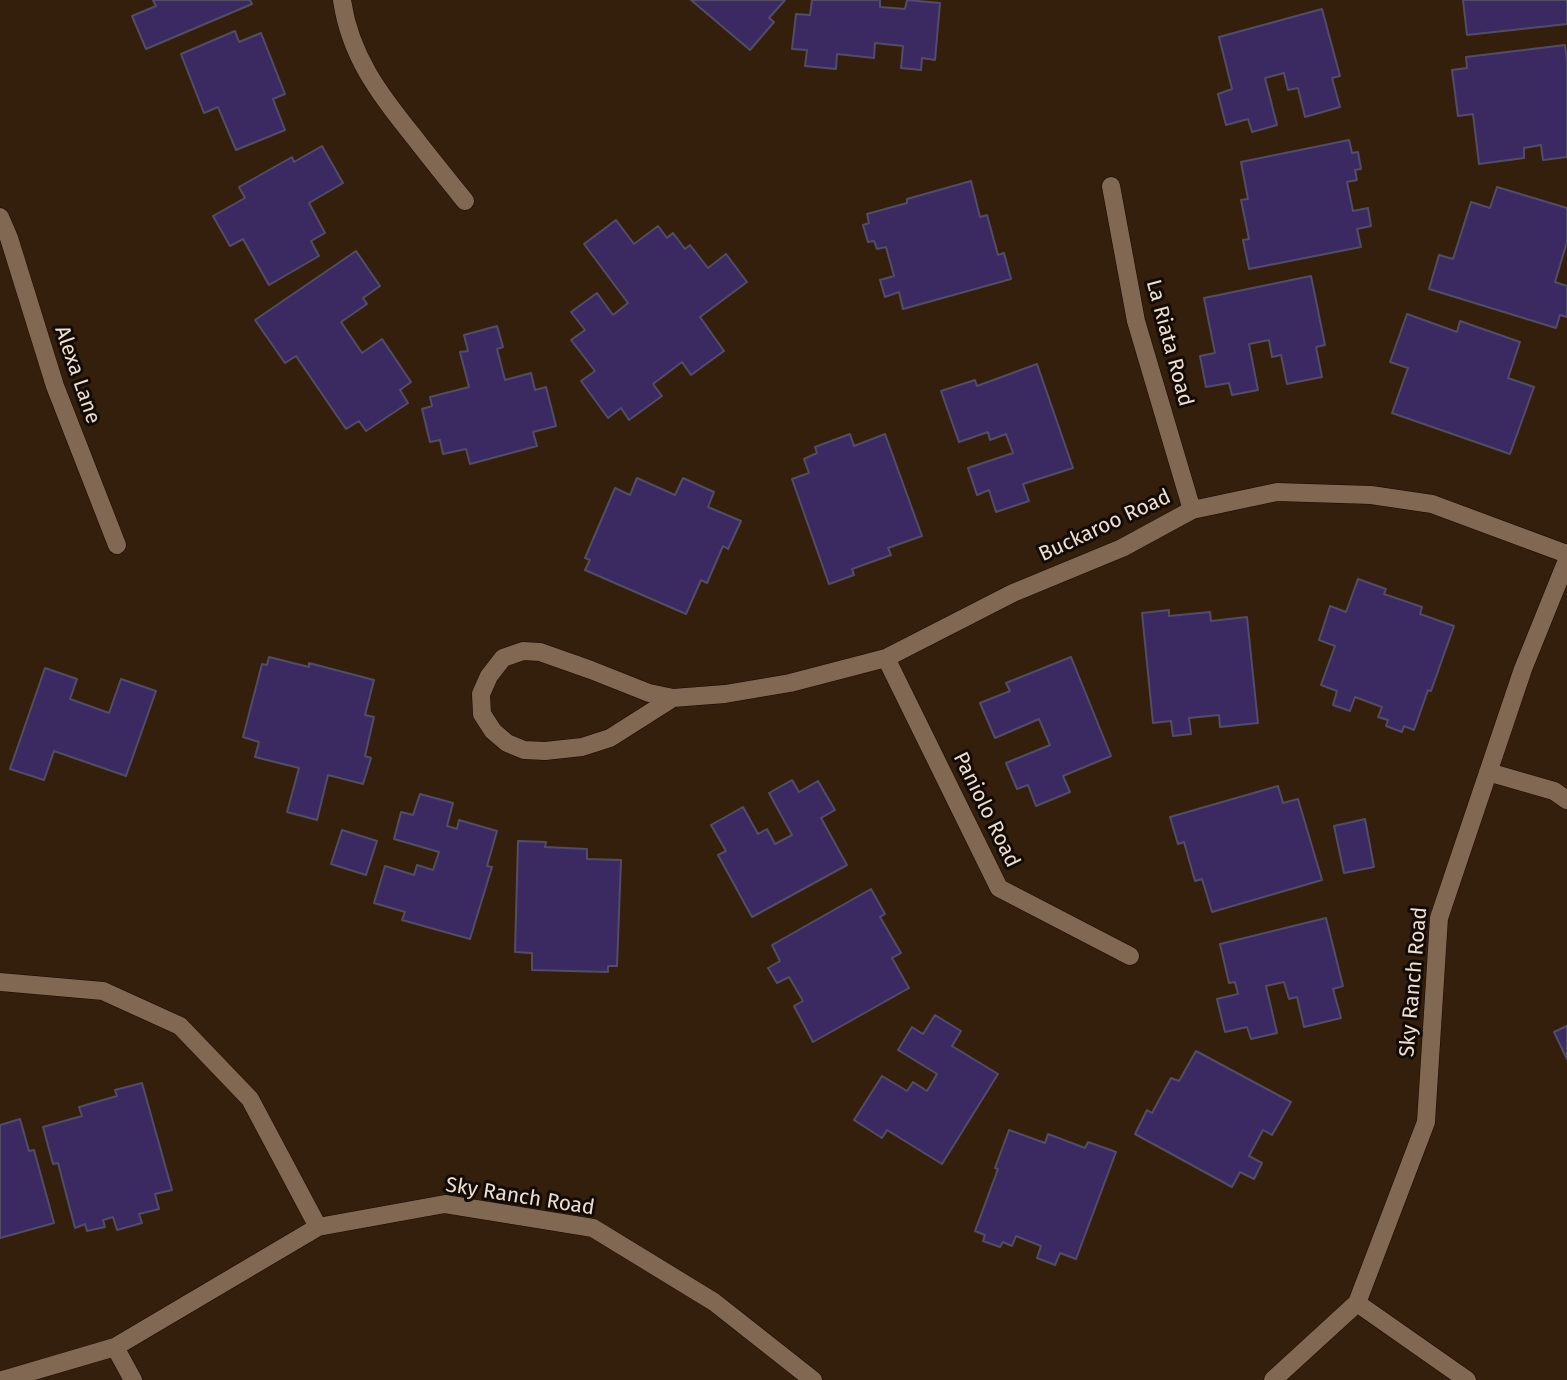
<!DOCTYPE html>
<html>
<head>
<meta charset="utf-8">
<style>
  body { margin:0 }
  canvas { display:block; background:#331f0c }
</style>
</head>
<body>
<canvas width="1567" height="1380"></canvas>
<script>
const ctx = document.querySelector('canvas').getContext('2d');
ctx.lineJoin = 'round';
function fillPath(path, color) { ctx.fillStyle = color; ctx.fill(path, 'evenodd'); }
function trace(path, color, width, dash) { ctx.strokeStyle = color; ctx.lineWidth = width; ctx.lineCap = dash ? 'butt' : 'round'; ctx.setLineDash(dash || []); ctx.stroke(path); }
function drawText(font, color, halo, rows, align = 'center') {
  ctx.font = font + ' "Fira Sans",sans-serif'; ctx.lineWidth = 6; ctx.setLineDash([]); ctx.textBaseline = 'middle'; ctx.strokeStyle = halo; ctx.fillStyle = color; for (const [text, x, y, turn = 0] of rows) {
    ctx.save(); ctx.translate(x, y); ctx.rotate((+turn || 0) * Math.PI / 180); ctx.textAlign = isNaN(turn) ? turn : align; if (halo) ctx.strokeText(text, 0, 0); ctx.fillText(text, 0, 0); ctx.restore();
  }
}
const building = new Path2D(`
  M 153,0 L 250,0 L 252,4 L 146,49 L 132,16 L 156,6 Z
  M 691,0 L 785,0 L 769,18 L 774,22 L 750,50 Z
  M 812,0 L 880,0 L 880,7 L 905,9 L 907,0 L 940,3 L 935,60 L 922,58 L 921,70 L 901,68 L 903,46 L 875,43 L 874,58 L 837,54 L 836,69 L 805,66 L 807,50 L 792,49 L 796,14 L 810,15 Z
  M 1463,0 L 1567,0 L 1567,24 L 1467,35 Z
  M 1322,9 L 1340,76 L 1332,78 L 1340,107 L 1305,117 L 1298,88 L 1288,90 L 1284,73 L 1265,78 L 1277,125 L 1252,132 L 1248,119 L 1226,125 L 1218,94 L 1232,89 L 1219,37 Z
  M 235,31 L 239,42 L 261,33 L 285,94 L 273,99 L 285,130 L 236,150 L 218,107 L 204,113 L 181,54 Z
  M 1565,45 L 1567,60 L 1567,157 L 1543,160 L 1541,145 L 1524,148 L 1524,158 L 1479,164 L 1473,114 L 1458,116 L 1452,70 L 1467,68 L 1466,57 Z
  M 1349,140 L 1352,153 L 1358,152 L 1361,169 L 1355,170 L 1357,180 L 1347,182 L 1353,211 L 1368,208 L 1371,226 L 1357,229 L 1361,247 L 1249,269 L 1243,240 L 1249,239 L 1241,200 L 1248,199 L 1241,162 Z
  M 322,146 L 343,183 L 309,203 L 325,233 L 311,241 L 319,256 L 269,285 L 243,239 L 230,246 L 213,216 L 245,198 L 239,187 L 292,157 L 294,162 Z
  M 971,181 L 980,217 L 987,215 L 998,255 L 1004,253 L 1011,279 L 903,309 L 899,292 L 885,297 L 880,280 L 894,276 L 886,247 L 877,249 L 874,241 L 868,242 L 863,225 L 869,223 L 867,214 L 907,203 L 907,199 Z
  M 1497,187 L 1567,208 L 1567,242 L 1555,282 L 1567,286 L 1567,317 L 1560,315 L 1556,328 L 1429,289 L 1439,255 L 1453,259 L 1471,202 L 1490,208 Z
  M 616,220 L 634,244 L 658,226 L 667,238 L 673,233 L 685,249 L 690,245 L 708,268 L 726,254 L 747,282 L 700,317 L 724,351 L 691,375 L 682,362 L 653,384 L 662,396 L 629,420 L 621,408 L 608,418 L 581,381 L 595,371 L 571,340 L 585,330 L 571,312 L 597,293 L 613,315 L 628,303 L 584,244 Z
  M 356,251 L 380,286 L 363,298 L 367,304 L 341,322 L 362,353 L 382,339 L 411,382 L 400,390 L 408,403 L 366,431 L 359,421 L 346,429 L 296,356 L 285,363 L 255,320 Z
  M 1311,276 L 1325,345 L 1316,347 L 1322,377 L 1287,384 L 1281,355 L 1272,357 L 1269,340 L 1249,344 L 1258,390 L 1232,395 L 1229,383 L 1206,387 L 1200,356 L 1215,353 L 1204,298 Z
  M 1407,314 L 1457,332 L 1460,321 L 1520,342 L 1508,378 L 1534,387 L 1510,454 L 1392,413 L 1408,368 L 1390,362 Z
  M 497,326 L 503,347 L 497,349 L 505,380 L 531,373 L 535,390 L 546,387 L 556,426 L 533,432 L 537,446 L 470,464 L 466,449 L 443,454 L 440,440 L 430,442 L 422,409 L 432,406 L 430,397 L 469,387 L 460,352 L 468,351 L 464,335 Z
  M 1037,364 L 1073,468 L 1023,484 L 1029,501 L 996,512 L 989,490 L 977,495 L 968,468 L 1013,453 L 1006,434 L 990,440 L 988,432 L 959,442 L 941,391 L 975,380 L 977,386 Z
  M 850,434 L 854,446 L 885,434 L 922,536 L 888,548 L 891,555 L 852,569 L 854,575 L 829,584 L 792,479 L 809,473 L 804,459 L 817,453 L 815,447 Z
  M 637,478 L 675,495 L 683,478 L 714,492 L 708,507 L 741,521 L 728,549 L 723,546 L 707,583 L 701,580 L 686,614 L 585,570 L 590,560 L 585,558 L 615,488 L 630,495 Z
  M 1358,579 L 1386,589 L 1384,594 L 1422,607 L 1420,614 L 1454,626 L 1431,691 L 1428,690 L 1414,730 L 1404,726 L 1402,732 L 1386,726 L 1388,720 L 1378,717 L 1382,707 L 1355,697 L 1350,711 L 1333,705 L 1337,691 L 1321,685 L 1335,646 L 1319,640 L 1330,606 L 1346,612 Z
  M 1169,610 L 1169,616 L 1210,612 L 1211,621 L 1247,617 L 1258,723 L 1220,727 L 1219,715 L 1189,718 L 1191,734 L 1173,736 L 1171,721 L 1153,723 L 1142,613 Z
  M 269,657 L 309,667 L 309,663 L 374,680 L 365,715 L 374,717 L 365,756 L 371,758 L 363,784 L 328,775 L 317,820 L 287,812 L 299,768 L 255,757 L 259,742 L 243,737 L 262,664 L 267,665 Z
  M 1071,657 L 1111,756 L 1063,776 L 1070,792 L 1036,806 L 1028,785 L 1017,789 L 1006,763 L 1050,745 L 1039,719 L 995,738 L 980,703 L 1010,691 L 1006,683 Z
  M 45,668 L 77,679 L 70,699 L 109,713 L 121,679 L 156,691 L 126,776 L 54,751 L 44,780 L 10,769 Z
  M 792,780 L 799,792 L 818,781 L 835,810 L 821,818 L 847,865 L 752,917 L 718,855 L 726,851 L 711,825 L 743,807 L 758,834 L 767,829 L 775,844 L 792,835 L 769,793 Z
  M 1278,786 L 1283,803 L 1298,799 L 1322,880 L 1212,912 L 1202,879 L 1195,881 L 1184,842 L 1178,844 L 1170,817 Z
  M 420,794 L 453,803 L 447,826 L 457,829 L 459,820 L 497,831 L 487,866 L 492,867 L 470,939 L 402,920 L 405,912 L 374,903 L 385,866 L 414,875 L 417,865 L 433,870 L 439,852 L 394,839 L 401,812 L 413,815 Z
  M 1365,819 L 1374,867 L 1344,873 L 1334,826 Z
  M 342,830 L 377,841 L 366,875 L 331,864 Z
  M 518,841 L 546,842 L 545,847 L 587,849 L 587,859 L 621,860 L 617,966 L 608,966 L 608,972 L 532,970 L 532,953 L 515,952 Z
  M 871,889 L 885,914 L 880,917 L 901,953 L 892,958 L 909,988 L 813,1042 L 794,1006 L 803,1001 L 789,977 L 777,983 L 768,968 L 780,961 L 772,945 Z
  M 1326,918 L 1343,986 L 1333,989 L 1341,1018 L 1304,1027 L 1297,997 L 1289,999 L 1284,982 L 1266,986 L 1277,1033 L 1251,1039 L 1247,1027 L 1225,1032 L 1217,999 L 1238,994 L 1235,982 L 1229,983 L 1220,944 Z
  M 935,1015 L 961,1031 L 952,1046 L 998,1074 L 942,1164 L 887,1130 L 882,1138 L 854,1120 L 882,1076 L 907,1091 L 913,1082 L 927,1091 L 937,1074 L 898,1050 L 912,1027 L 923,1034 Z
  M 1567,1026 L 1567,1059 L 1554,1032 Z
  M 1196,1051 L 1291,1102 L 1272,1135 L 1263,1130 L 1249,1156 L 1262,1163 L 1254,1179 L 1240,1172 L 1232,1187 L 1135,1134 L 1147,1110 L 1152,1113 L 1171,1078 L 1179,1081 Z
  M 142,1083 L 172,1190 L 155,1194 L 159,1209 L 139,1214 L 142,1223 L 117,1230 L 113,1217 L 103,1220 L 105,1227 L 87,1231 L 85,1224 L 75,1228 L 58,1163 L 53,1164 L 43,1127 L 82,1116 L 79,1107 L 117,1096 L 115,1090 Z
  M 20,1119 L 29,1151 L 34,1150 L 54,1223 L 0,1238 L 0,1125 Z
  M 1009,1130 L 1045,1143 L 1048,1134 L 1085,1148 L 1088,1142 L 1116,1152 L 1076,1259 L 1060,1253 L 1055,1265 L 1037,1258 L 1041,1246 L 1016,1236 L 1012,1246 L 1003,1242 L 1000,1247 L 983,1241 L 985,1235 L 975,1231 L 998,1169 L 995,1168 Z`);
fillPath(building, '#3b2a61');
trace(building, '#534c67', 2);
const minor = new Path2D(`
  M 342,0 C 350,56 380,95 414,137 C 431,159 448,180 465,201
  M 1111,186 L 1136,321 L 1192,510
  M 0,217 L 9,238 L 55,386 L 117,545
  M 886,658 L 999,888 L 1130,956
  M 673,698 L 610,738 L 582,747 L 545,751 L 524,750 L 507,743 L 493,731 L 482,714 L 481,694 L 489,676 L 503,658 L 523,651 L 540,652 L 591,670 L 649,693 L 673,698 L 725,694 L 790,683 L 886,658 L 1013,593 L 1122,548 L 1192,510 L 1277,492 L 1371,495 L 1432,504 L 1567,554
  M 1488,772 L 1554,791 L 1567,800
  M 0,982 L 103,991 L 180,1026 L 250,1099 L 318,1227
  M 1357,1303 L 1467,1380
  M 115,1347 L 133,1380
  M 3,1380 L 115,1347 L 318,1227 L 445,1204 L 593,1228 L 714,1302 L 813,1380
  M 1273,1380 L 1357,1303 L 1426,1122 L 1439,918 L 1523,669 L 1567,560`);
trace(minor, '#1a0800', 19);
trace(minor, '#806853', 18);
drawText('21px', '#eddfd4', '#140b05', [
  ["La Riata Road",1169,343,75],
  ["Alexa Lane",77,375,71],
  ["Buckaroo Road",1105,526,-25],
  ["Paniolo Road",986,810,64],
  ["Sky Ranch Road",1414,982,-85],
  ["Sky Ranch Road",520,1197,9]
]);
</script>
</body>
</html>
